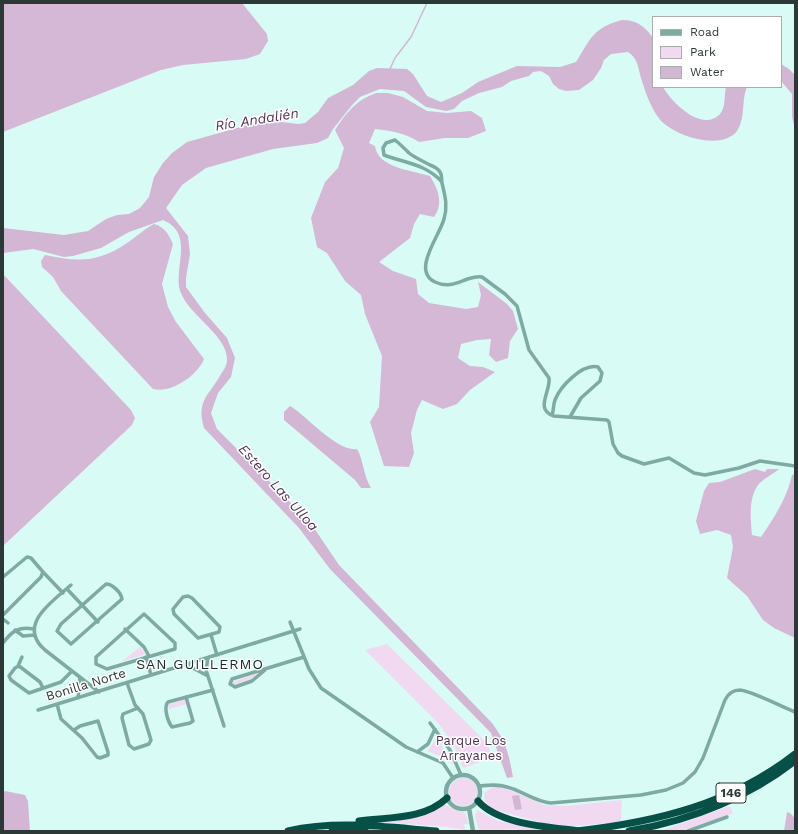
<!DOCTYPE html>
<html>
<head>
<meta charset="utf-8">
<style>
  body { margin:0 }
  #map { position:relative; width:798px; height:834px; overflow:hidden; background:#d9fbf5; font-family:"Work Sans",sans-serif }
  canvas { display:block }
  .frame { position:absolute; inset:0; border:4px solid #2b3835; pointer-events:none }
  .legend { position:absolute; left:652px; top:16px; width:130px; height:72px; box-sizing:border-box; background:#fff; border:1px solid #aaafae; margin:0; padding:5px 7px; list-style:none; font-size:12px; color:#2b3835 }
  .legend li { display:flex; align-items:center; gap:8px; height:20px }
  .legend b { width:20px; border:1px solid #aaafae }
</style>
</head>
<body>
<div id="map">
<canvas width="798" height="834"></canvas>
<div class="frame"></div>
<ul class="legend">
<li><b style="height:5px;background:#7daaa2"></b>Road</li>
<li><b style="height:11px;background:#f2d9f2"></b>Park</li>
<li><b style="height:11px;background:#d3b6d3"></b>Water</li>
</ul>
</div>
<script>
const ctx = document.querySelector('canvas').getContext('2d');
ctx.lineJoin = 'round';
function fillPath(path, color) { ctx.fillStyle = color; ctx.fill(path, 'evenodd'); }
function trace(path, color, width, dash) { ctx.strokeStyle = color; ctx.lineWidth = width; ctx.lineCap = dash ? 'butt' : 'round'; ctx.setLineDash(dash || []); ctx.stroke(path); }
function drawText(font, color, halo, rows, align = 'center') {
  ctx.font = font + ' "Work Sans",sans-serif'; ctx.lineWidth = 3; ctx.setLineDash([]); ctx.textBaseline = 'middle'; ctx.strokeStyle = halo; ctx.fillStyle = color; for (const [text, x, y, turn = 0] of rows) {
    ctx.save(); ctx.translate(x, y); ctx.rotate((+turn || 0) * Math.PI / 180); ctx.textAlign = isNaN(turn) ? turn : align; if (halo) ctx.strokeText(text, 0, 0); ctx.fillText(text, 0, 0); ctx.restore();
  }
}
fillPath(new Path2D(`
  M 387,644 L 473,729 L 488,745 L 492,758 L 463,768 L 453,744 L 439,724 L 365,650 Z
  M 140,647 L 146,654 L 121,662 Z
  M 259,673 L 252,679 L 235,685 L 232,682 Z
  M 185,699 L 187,704 L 169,709 L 168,705 Z
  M 437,738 L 454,766 L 440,756 L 427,751 Z
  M449 792a14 14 0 1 1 28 0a14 14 0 1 1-28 0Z
  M 499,787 L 505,788 L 544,805 L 565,806 L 622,800 L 621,822 L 566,827 L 543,823 L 492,809 L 485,801 L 484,793 L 491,788 Z
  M 445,804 L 451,808 L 465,813 L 469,824 L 464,824 L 465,830 L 447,827 L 380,822 C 403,819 426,818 445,804 Z
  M 730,806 L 733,813 L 727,816 L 681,831 L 660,831 Z
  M 477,810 L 499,821 L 546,831 L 518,831 L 517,829 L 479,831 L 475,817 Z`), '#f2d9f2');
fillPath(new Path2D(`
  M 3,3 L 242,3 L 267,34 L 268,41 L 260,54 L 246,59 L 183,65 L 161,70 L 3,132 Z
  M 376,93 L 388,93 L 403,97 L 427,111 L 447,113 L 471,111 L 482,118 L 486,131 L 468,138 L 445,138 L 419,142 C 406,133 391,131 375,129 L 369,143 L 375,146 C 378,168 411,170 430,176 C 438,189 444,203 434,217 L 420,214 L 414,224 L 410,238 L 379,262 L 393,271 L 416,279 L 418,294 L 429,303 L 466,309 L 478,307 L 481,295 L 478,282 L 507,304 L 513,311 L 518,329 L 510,341 L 508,358 L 496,362 L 489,355 L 491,339 L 477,340 L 461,344 L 458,358 L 470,366 L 483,367 L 495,372 L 470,390 L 457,404 L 443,409 L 422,400 L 417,410 L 411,433 L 414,453 L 409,467 L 384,466 L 370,422 L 379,407 L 382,356 L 365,314 L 361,295 L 345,281 L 327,253 L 317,247 L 311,218 L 325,182 L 338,168 L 344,148 L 335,130 C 346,113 356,100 376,93 Z
  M 154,224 C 165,227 169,235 173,244 L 162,284 L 168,307 L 176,322 L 204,359 C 198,375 171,394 153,389 L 61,291 L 53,277 L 42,267 L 41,261 L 45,255 C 77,262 98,263 127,243 C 136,237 144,229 154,224 Z
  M 3,274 L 131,410 L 135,418 L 132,425 L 3,546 Z
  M 755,469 L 765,472 L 767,469 L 779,469 C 773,474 763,479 758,485 C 748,499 751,519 752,535 L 761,537 C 774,518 787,498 792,475 L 795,474 L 795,638 L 774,628 L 763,620 L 747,596 L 727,578 L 733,547 L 731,535 L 717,530 L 700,534 L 696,521 L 704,491 L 709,483 L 720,482 Z
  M 787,812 L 790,813 L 795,818 L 795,831 L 784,831 Z`), '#d5b8d5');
fillPath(new Path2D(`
  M 622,20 C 638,20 645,27 653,38 L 653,87 L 663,87 C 671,102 702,133 720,114 C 726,107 724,95 726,87 L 747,87 C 741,101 746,117 737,131 C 721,152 670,135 658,117 C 650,106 645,91 641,78 C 638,68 638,58 628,52 L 611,54 L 604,60 L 601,68 L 593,80 L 579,90 L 566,91 L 559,89 L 553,84 L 549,76 L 541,71 L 533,72 L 529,76 L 511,81 L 502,87 L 479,93 L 462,101 L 454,109 L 446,111 L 426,107 L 404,91 L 380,89 L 360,97 L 353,104 L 333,129 L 328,138 L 317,143 L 273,149 L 206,168 L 182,185 L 166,208 L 188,236 L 190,254 L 186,278 L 186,287 L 205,313 L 227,338 L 235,358 L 231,377 L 218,393 L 211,413 L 217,429 L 288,500 L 316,531 L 339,565 L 492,723 C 506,742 509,754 513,777 L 507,778 L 491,733 L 330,569 L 299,528 L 204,428 C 196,400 209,396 221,374 C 224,370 227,365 227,360 C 228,336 189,315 181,293 C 172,270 196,234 163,220 L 129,232 L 101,248 L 73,256 L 64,257 L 33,249 L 3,253 L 3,228 L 64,235 L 88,231 L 106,219 L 117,215 L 129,214 L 140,208 L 149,197 L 154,177 L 163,163 L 172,153 L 187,142 L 248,125 L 282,122 L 298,124 L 305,123 L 318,112 L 328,98 L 353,85 L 369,71 L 377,68 L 407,69 L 413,74 L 427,96 L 441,102 L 462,93 L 478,82 L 517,66 L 560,67 L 576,62 C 591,38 593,28 622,20 Z
  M 781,64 L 789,69 L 795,75 L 795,129 L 792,117 L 792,94 L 781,81 Z
  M 290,406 C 307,416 337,452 357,449 C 364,461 363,475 371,488 L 361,488 L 355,480 L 284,420 L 284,412 Z
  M 5,791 L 25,795 L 28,801 L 30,831 L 3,831 L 3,792 Z
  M 519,795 L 522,809 L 515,810 L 512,796 Z`), '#d3b6d3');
trace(new Path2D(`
  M 390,69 L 395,58 L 411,37 L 427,3`), '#d3b6d3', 1.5);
trace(new Path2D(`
  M 442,182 C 426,164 405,163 384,155 L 383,148 L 386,143 L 395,140 C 400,144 404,148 409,153 C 415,158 423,161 430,165 C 433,166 438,169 440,172 C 443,176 441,179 442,183 C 445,196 448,206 444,219 C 440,235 411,271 435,282 C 454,291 465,275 482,277 L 505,294 L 517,306 L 529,350 L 549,378 C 551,391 534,410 554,416 L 607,420 L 609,422 L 613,444 L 618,453 L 622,456 L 644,464 L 669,458 L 694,473 L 705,475 L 739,468 L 760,461 L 795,466
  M 552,415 C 554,410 553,405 555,400 C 560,387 582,363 598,367 L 602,373 L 600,381 L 581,398 L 570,417
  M 43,572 L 63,593
  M 3,577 L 27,557 L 31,558 L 43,572 L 41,577 L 3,615
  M 106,584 C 112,584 121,592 122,599 L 71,644 L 57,631 L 61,624 Z
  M 71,585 C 53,601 16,625 45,650 L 99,692
  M 67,589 L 98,622
  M 188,596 L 192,598 L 220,627 L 219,632 L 198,638 L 174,614 L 173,609 L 183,597 Z
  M 144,614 L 175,643 L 175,649 L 107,669 L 96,664 L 96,657 Z
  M 3,619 L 8,623
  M 290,622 L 309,669 L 321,688 L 406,747 L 443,763 L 453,778
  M 125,629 L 144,647 L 149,656
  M 15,630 L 23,636 L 35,635
  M 211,635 L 217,655
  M 3,643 C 12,631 19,626 34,629
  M 146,657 L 151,675
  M 208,658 L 206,670 L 224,726
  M 187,665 L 208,676
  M 18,666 L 22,657
  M 265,670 L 252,681 L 235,687 L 230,684 L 232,679 L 304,657
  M 127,683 L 135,705 L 143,714 L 151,740 L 149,744 L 134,749 L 129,745 L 122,718 L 123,714 L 138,708
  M 43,688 L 40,682 L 19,666 L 15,668 L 9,676 L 11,680 L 29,693 L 61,682 L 72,671
  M 186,697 L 193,721 L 190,723 L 172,727 C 168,722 163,707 168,702 L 213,690
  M 78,698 L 80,677
  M 57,704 L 61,719 L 82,738 L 97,757 L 100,758 L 108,755 L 108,752 L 98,721 L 80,726 L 74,730
  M 38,710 L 300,629
  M 430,723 L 450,750 L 461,775
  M 417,752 L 428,744 L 435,729
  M 479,786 C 489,785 498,784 507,787 C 523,791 535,802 551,803 L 641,795 L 666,790 L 683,783 L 695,772 L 703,758 L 725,700 C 728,694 733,690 740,690 C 752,691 782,707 795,712
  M 688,831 L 727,817`), '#7daaa2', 3.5);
trace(new Path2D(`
  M446 792a17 17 0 1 1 34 0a17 17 0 1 1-34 0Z
  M 469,808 L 473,831`), '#7daaa2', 4.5);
trace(new Path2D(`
  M 478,801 C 499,825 550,827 580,831
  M 359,821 C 388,817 424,820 447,798
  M 288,831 C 337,820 386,827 436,831
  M 332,831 L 365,831
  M 577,831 C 656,822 731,804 795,754
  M 629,831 C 689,821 747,798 795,761`), '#065047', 7);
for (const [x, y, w] of [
  [731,793,30]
]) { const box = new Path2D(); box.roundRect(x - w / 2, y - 10, w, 20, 3); ctx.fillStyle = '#fff'; ctx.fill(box); trace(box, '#2b3835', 1); }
drawText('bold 12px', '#2b3835', null, [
  ["146",731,793]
]);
drawText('13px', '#2b3835', '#fff', [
  ["Bonilla Norte",86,685,-17]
]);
drawText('13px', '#573158', '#fff', [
  ["Parque Los",471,741],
  ["Arrayanes",471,756]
]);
drawText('italic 14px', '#583159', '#fff', [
  ["Río Andalién",257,120,-9],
  ["Estero Las Ulloa",278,488,48]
]);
ctx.letterSpacing = '1px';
drawText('14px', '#122f2b', '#fff', [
  ["SAN GUILLERMO",200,665]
]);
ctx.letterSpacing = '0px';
</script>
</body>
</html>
